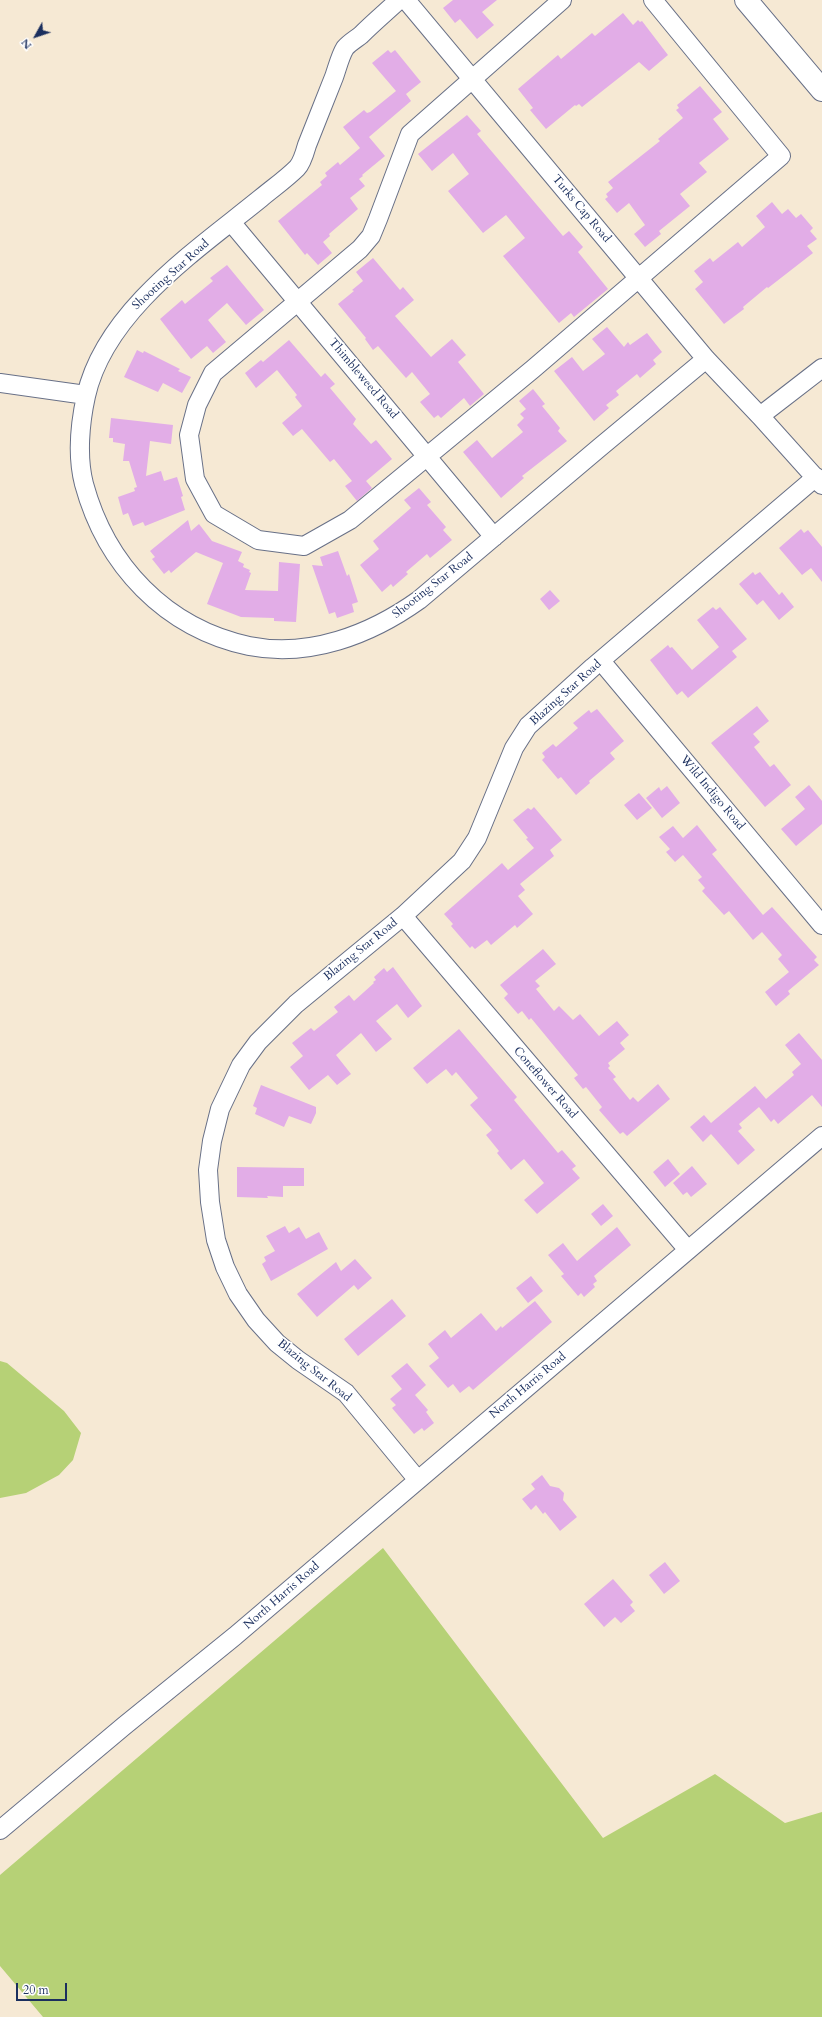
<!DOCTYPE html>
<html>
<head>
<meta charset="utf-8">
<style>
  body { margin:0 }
  #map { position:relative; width:822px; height:2017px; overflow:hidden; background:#f6e9d4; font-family:Cardo,serif }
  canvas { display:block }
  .north { position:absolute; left:16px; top:16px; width:40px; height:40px; -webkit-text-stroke:3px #fff; paint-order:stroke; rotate:230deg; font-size:11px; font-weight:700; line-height:16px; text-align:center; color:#1b2f5e }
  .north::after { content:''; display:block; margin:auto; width:14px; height:18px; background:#1b2f5e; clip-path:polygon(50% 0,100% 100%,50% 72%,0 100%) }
  .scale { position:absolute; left:16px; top:1983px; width:51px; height:18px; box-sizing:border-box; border:2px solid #1b2f5e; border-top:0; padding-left:5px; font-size:12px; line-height:14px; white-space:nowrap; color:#1b2f5e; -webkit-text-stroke:3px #fff; paint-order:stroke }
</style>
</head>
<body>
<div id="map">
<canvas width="822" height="2017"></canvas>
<div class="north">N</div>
<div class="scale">20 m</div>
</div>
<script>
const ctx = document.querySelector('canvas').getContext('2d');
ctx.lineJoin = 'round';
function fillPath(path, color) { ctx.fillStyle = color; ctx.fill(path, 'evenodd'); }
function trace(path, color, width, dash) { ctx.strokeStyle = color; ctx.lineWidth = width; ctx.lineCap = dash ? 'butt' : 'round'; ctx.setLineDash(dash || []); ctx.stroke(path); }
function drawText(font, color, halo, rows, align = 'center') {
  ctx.font = font + ' Cardo,serif'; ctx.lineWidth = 3.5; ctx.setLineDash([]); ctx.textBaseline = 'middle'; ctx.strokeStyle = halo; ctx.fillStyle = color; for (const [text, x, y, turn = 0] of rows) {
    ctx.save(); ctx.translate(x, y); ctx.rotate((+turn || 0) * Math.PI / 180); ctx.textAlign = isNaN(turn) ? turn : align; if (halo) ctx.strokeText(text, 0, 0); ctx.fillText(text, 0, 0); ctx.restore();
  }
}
fillPath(new Path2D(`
  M 0,1361 L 7,1363 L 64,1411 L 81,1433 L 73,1460 L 59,1475 L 26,1493 L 0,1498 Z
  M 383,1548 L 603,1838 L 715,1774 L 785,1823 L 822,1812 L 822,2017 L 43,2017 L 0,1966 L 0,1875 Z`), '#b6d176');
fillPath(new Path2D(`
  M 453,0 L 497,0 L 482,12 L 494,25 L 477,39 L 460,19 L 455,23 L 443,8 Z
  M 623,13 L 633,25 L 638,20 L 640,22 L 642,21 L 668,55 L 649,71 L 639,62 L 582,107 L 579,104 L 576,106 L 575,105 L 546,129 L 530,110 L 533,108 L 518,89 L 558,55 L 561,59 L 592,33 L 595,36 Z
  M 388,50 L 391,53 L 395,50 L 421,82 L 406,94 L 411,101 L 369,137 L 385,156 L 362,175 L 363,176 L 359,179 L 365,186 L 350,198 L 358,209 L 329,234 L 330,236 L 323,242 L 332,253 L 318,265 L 307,253 L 305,255 L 278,221 L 322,185 L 320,182 L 327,176 L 325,173 L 338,162 L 340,165 L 360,148 L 343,127 L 364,110 L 367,113 L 370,112 L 396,91 L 372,63 Z
  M 700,86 L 722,112 L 713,119 L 729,139 L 699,163 L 707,172 L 680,194 L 690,206 L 659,231 L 661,234 L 645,247 L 634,234 L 645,225 L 629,203 L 617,213 L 605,199 L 608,197 L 606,194 L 613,188 L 608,182 L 660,141 L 658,139 L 683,118 L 676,110 L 679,108 L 677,105 Z
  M 467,115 L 481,131 L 477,134 L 563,236 L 569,231 L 583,247 L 578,252 L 608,289 L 574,317 L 571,313 L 559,323 L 503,256 L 525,238 L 506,215 L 483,233 L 448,191 L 469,174 L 453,153 L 432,171 L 418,154 Z
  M 772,202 L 782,214 L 788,209 L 796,218 L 801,214 L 813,228 L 810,231 L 817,239 L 807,246 L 813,253 L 768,288 L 767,287 L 743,307 L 744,309 L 724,324 L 695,289 L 703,282 L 694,271 L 710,258 L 713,262 L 738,242 L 742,247 L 765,227 L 756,216 Z
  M 373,258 L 400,290 L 403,287 L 414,300 L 395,316 L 431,357 L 452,339 L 466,355 L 458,362 L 484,394 L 470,406 L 464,398 L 441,418 L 438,415 L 434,418 L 420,402 L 430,394 L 412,372 L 406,378 L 378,346 L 373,350 L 365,339 L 366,338 L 338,304 L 354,291 L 352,290 L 363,281 L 356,272 Z
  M 227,265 L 264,310 L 246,325 L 227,303 L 208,320 L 226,342 L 213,353 L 207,346 L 191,359 L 160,319 L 182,300 L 185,304 L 213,281 L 210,278 Z
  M 607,327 L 624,347 L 628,342 L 630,345 L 647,333 L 662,352 L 653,360 L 656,364 L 640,378 L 637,374 L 616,391 L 619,395 L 606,405 L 609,408 L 594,421 L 554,371 L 572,357 L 583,371 L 605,354 L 592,339 Z
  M 289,340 L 321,377 L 325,373 L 335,384 L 330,388 L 356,419 L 353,424 L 371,444 L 376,440 L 392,459 L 366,481 L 372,488 L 357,501 L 345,486 L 352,481 L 334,459 L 330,462 L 302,429 L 293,436 L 282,423 L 302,406 L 295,397 L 297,395 L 277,370 L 256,388 L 245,373 L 261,360 L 263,362 Z
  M 137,350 L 143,353 L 144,351 L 180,369 L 178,371 L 191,377 L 182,393 L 163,383 L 158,392 L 124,377 Z
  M 533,389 L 545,404 L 542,406 L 560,428 L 558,431 L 567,441 L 522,476 L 524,478 L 501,498 L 463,452 L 477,440 L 492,458 L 523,432 L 517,425 L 524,418 L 520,414 L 526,409 L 519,401 Z
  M 111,418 L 173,425 L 171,444 L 150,441 L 146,476 L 161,471 L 164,481 L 177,477 L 183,496 L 181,497 L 185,510 L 145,526 L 143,522 L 133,526 L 128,513 L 123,515 L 118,497 L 135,491 L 134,488 L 137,487 L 129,461 L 123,461 L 125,444 L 113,442 L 113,438 L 109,438 Z
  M 419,488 L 431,502 L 427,505 L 446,527 L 443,530 L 452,540 L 430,558 L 427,554 L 406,572 L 408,574 L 393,587 L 391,584 L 382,592 L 360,565 L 379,549 L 373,541 L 411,508 L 404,500 Z
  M 188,520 L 191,531 L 199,524 L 212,541 L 242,552 L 238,561 L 244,564 L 243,567 L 250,570 L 249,572 L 251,573 L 245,590 L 278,591 L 279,562 L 300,564 L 296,622 L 274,621 L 274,618 L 241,617 L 207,604 L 223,563 L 196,552 L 171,573 L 169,570 L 164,574 L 152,559 L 155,557 L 150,551 Z
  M 801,529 L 804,533 L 808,530 L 822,547 L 822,582 L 811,568 L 802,575 L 779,548 Z
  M 338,551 L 347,576 L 349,574 L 358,602 L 352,604 L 354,612 L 337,618 L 335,612 L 329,614 L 312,565 L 323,566 L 320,557 Z
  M 753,572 L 755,575 L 760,572 L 779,595 L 782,592 L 794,607 L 779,620 L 763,600 L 757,605 L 739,584 Z
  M 550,590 L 560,601 L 549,610 L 540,599 Z
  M 713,607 L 716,610 L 720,607 L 747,639 L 732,651 L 737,657 L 688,698 L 682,691 L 677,695 L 650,660 L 668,645 L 670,648 L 672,647 L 692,670 L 719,647 L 697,620 Z
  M 757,706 L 769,721 L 753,734 L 760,742 L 754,747 L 770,767 L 774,764 L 791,785 L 765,807 L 711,743 Z
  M 597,709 L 624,741 L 610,753 L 615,759 L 589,781 L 590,783 L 576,795 L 561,777 L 558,779 L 542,760 L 545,757 L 542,753 L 553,744 L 556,747 L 578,728 L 573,723 L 589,710 L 591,713 Z
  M 809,785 L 822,801 L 822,824 L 796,846 L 781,829 L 805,809 L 795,797 Z
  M 667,786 L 680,803 L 662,818 L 646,798 L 659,787 L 661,791 Z
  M 639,793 L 652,808 L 637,820 L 624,805 Z
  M 534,807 L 562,840 L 550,850 L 554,856 L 520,884 L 525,890 L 518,896 L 533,914 L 517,928 L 515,925 L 491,945 L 487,940 L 475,949 L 472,946 L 470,948 L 451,926 L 453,924 L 444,914 L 502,863 L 508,870 L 534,848 L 526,839 L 528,838 L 513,820 L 528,808 L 531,810 Z
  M 697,825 L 717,850 L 712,854 L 763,915 L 772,907 L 817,957 L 814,960 L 819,965 L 788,991 L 790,994 L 776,1006 L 765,992 L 789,972 L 778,959 L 782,955 L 762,932 L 753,940 L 729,911 L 724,915 L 702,891 L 705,888 L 698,880 L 702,877 L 683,855 L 675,862 L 666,852 L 670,849 L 659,837 L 673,826 L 683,838 Z
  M 543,949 L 556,964 L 535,981 L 540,986 L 536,989 L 554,1011 L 559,1006 L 573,1020 L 580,1014 L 599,1036 L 617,1021 L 629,1035 L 620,1043 L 625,1049 L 608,1063 L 610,1066 L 608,1068 L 616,1077 L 613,1079 L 630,1100 L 633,1097 L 638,1102 L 658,1084 L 670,1099 L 627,1136 L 623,1132 L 620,1134 L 599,1110 L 602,1107 L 586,1087 L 583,1089 L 574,1078 L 578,1075 L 531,1018 L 529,1020 L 522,1011 L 518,1014 L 504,998 L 508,994 L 500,985 Z
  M 393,967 L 422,1006 L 408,1018 L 397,1004 L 376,1021 L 392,1039 L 376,1052 L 361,1033 L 336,1055 L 351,1074 L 337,1085 L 328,1075 L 309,1090 L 290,1067 L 303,1056 L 292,1043 L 311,1028 L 314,1031 L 338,1012 L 334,1007 L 349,995 L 354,1001 L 374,983 L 373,982 L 376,980 L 374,977 L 384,968 L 387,972 Z
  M 459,1029 L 517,1097 L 514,1100 L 558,1153 L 562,1150 L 576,1166 L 572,1169 L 580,1178 L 537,1214 L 524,1200 L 544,1183 L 524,1159 L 511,1170 L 497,1153 L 499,1151 L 486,1135 L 492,1130 L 470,1105 L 478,1098 L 456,1072 L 452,1076 L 446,1069 L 427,1084 L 413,1068 Z
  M 799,1033 L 822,1060 L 822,1107 L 812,1095 L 778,1124 L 774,1119 L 771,1122 L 759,1107 L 739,1124 L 742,1128 L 738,1131 L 755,1150 L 738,1165 L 711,1134 L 703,1142 L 690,1127 L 704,1115 L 711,1123 L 755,1086 L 766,1099 L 794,1075 L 792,1072 L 801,1064 L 785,1045 Z
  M 261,1085 L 316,1107 L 316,1113 L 311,1124 L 289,1116 L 284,1127 L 255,1114 L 257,1108 L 253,1106 Z
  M 668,1159 L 680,1174 L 665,1187 L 653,1172 Z
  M 692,1166 L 707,1184 L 691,1197 L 687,1192 L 683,1195 L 673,1183 Z
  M 237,1167 L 304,1168 L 304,1186 L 283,1186 L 283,1197 L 267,1196 L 268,1198 L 237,1197 Z
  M 603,1204 L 613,1216 L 601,1226 L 591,1214 Z
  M 285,1226 L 289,1233 L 299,1227 L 306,1239 L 319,1232 L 328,1249 L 271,1281 L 262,1264 L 266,1261 L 264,1257 L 275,1251 L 266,1236 Z
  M 617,1227 L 631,1245 L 594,1276 L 597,1281 L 593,1284 L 595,1287 L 584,1297 L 581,1293 L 578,1296 L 561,1276 L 564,1274 L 548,1255 L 563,1243 L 577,1261 Z
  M 355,1259 L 372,1278 L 358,1290 L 354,1285 L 317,1317 L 297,1294 L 336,1262 L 341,1271 Z
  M 531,1276 L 543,1291 L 528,1303 L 516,1288 Z
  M 392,1299 L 406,1316 L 358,1356 L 344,1339 Z
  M 535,1301 L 552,1322 L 473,1390 L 469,1386 L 460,1393 L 453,1384 L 448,1388 L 429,1366 L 439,1358 L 428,1344 L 445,1330 L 451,1338 L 481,1313 L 496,1331 L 501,1326 L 502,1328 Z
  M 407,1363 L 426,1385 L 415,1395 L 428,1410 L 426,1412 L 434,1423 L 424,1431 L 422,1428 L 414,1434 L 392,1408 L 396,1405 L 390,1399 L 402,1389 L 391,1376 Z
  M 542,1475 L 550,1486 L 559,1488 L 564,1493 L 563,1500 L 577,1517 L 560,1531 L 545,1512 L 543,1514 L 536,1505 L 531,1510 L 522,1499 L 535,1489 L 531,1484 Z
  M 665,1562 L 680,1581 L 664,1594 L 649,1575 Z
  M 613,1579 L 633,1602 L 630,1605 L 635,1611 L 621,1623 L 615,1617 L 604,1627 L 584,1604 Z`), '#e2ade7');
const street = new Path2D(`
  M 399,0 C 386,12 373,23 361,35 C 356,39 349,43 345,48 C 340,56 337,69 334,77 C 325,100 316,122 307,145 C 305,152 302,163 297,168 C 286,179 273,188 261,198 C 197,250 105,311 86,396 C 80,423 77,457 84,484 C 106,565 165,628 249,646 C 309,658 370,635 419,600 L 599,448 L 706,359
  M 406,0 L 706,359 L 760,416
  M 562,0 L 410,134 L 378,219 L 371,236 L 360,249 L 213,373 L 197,405 L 189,435 L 195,479 L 214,514 L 258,540 L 304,546 L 350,520 L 533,369 L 781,156 L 653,0
  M 231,222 L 494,537
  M 822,368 L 760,416 L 822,485
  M 0,383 L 86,395
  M 601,661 L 822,925
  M 403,916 L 688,1250
  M 417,1479 L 346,1393 L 298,1360 L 277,1343 L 256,1320 L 238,1294 L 225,1267 L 216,1240 L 210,1202 L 208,1170 L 212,1141 L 220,1109 L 241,1065 L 258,1042 L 296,1004 L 403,916 L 462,861 L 477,838 L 514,748 L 528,726 L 593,667 L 816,477
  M 0,1830 L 124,1726 L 235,1636 L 822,1136`);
const secondary = new Path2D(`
  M 746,0 L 822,90`);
trace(street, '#687087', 20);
trace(secondary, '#687087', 24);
trace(street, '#fff', 18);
trace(secondary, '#fff', 22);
drawText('12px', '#1b2f5e', '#fff', [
  ["Turks Cap Road",581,209,50],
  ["Shooting Star Road",171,275,-42],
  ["Thimbleweed Road",363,379,50],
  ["Shooting Star Road",433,586,-38],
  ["Blazing Star Road",566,693,-42],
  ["Wild Indigo Road",712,793,50],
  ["Blazing Star Road",361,950,-39],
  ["Coneflower Road",545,1083,49],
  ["Blazing Star Road",314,1371,39],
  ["North Harris Road",528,1386,-40],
  ["North Harris Road",282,1596,-41]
]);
</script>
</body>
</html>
